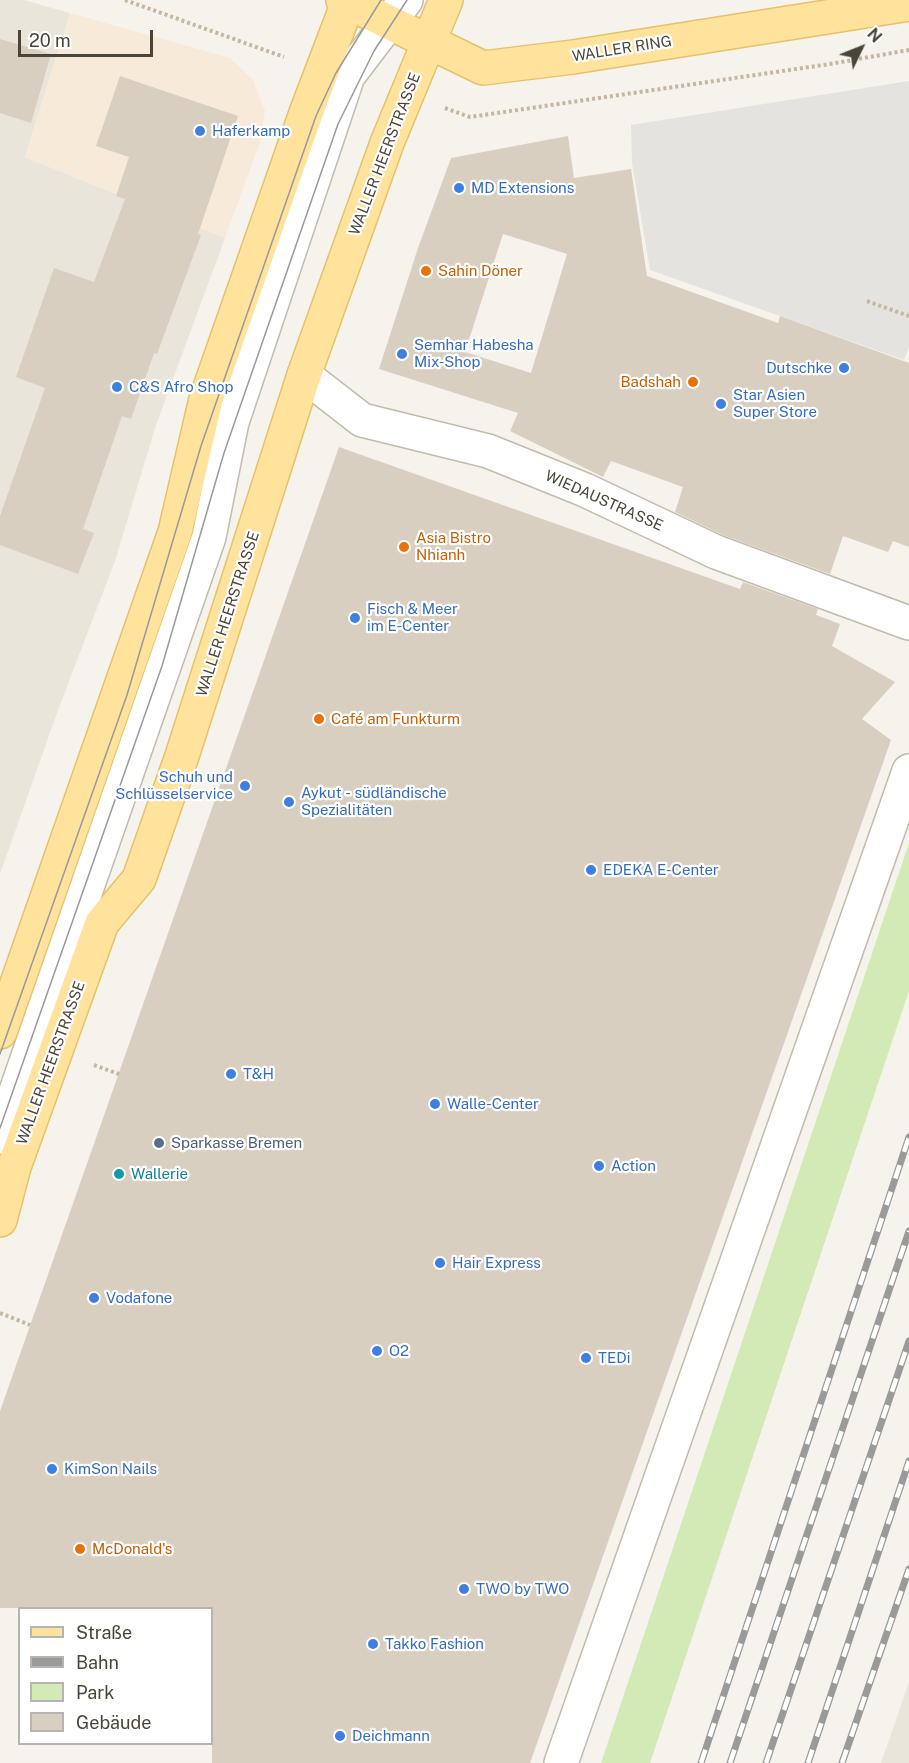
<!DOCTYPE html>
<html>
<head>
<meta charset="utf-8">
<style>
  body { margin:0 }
  #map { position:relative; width:909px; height:1763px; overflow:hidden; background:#f6f3ec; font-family:"Public Sans",sans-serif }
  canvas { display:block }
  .legend { position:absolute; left:18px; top:1607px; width:195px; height:138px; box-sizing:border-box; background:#fff; border:2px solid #b7b4b0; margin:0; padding:8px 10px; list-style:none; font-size:18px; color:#4b4439 }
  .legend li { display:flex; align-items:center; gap:12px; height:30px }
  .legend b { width:30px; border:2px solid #b7b4b0 }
  .north { position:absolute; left:831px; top:18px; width:60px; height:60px; -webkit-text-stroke:4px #fff; paint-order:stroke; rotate:47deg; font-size:16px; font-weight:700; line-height:24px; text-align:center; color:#4b4439 }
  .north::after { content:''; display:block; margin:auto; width:21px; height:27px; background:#4b4439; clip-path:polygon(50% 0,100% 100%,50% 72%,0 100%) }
  .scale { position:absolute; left:18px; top:30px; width:135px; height:27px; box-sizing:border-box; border:3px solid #4b4439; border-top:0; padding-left:8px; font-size:18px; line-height:21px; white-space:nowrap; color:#4b4439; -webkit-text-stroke:4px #fff; paint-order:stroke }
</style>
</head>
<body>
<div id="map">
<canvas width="909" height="1763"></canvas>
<ul class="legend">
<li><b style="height:8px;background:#ffe39c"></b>Straße</li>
<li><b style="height:8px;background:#9a9a9a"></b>Bahn</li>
<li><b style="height:16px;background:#d2eab5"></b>Park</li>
<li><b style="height:16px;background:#d8cfc1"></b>Gebäude</li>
</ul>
<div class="north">N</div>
<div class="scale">20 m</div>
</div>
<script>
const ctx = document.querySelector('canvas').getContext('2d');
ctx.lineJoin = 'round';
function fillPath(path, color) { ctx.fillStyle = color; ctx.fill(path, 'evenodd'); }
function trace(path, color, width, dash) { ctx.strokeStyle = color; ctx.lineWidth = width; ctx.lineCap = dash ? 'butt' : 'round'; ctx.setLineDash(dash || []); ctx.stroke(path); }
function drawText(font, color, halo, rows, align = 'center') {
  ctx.font = font + ' "Public Sans",sans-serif'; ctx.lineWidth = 4.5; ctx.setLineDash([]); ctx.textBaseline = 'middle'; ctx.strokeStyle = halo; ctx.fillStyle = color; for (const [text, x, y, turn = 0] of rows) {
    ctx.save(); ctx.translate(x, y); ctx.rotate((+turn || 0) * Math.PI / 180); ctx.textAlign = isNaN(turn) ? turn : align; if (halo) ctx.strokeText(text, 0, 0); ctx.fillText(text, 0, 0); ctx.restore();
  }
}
fillPath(new Path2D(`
  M 0,0 L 24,0 L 70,13 L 25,157 L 225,238 L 156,425 L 115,561 L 58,710 L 0,874 Z
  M 909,1682 L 909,1763 L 881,1763 Z`), '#eae5da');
fillPath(new Path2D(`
  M 70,13 L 230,58 L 253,80 L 265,111 L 260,142 L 225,238 L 25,157 Z`), '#f7ead8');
fillPath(new Path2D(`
  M 909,843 L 909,991 L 650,1763 L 601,1763 Z`), '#d2eab5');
fillPath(new Path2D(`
  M 909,81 L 909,347 L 904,360 L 650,270 L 632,163 L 631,125 Z`), '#e5e3e0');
fillPath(new Path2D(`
  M 0,39 L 51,54 L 31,123 L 0,113 Z
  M 120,76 L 238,116 L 198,234 L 201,235 L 157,354 L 154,353 L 131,419 L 122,416 L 83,529 L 94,533 L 78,574 L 0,545 L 0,516 L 45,388 L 16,377 L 54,268 L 94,282 L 125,199 L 116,196 L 129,157 L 96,146 Z
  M 568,136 L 574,178 L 631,169 L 647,276 L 778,323 L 780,316 L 909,363 L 909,547 L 893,541 L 888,552 L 843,536 L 830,574 L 723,535 L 675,512 L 683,487 L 611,461 L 603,477 L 510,431 L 518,413 L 379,369 L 418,248 L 451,158 ZM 503,234 L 567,254 L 531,373 L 465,352 Z
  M 339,447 L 740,589 L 743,582 L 818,609 L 816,615 L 840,624 L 832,646 L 895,682 L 862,719 L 891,740 L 530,1763 L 212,1763 L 212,1608 L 0,1608 L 0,1411 Z`), '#d8cfc1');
const minor = new Path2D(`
  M 304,375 L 362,420 L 488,451 L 585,490 L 716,552 L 909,623
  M 0,1137 L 209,537 L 232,422 L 348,76 L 406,0
  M 561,1763 L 909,771`);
const major = new Path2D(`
  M 343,0 L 483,68 L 573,57 L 909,4
  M 0,1032 L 175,532 L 206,399 L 306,113 L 349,0
  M 0,1220 L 14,1167 L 102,923 L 139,879 L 182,756 L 304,375 L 387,143 L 446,0`);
trace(minor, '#c2bbae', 36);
trace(major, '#e6c16a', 36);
trace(new Path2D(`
  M 125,0 L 284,57
  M 445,108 L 470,117 L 830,64 L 909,50
  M 867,301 L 909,316
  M 94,1065 L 119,1074
  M 0,1313 L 30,1325`), '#c4b79f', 4, [3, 3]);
trace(minor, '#fff', 33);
trace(major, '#ffe39c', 33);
trace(new Path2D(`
  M 0,1054 L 127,695 L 201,446 L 316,116 L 336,73 L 381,0
  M 0,1128 L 162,666 L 224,453 L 338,124 L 374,51 L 407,0`), '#9a9a9a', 1.5);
const rail = new Path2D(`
  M 701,1763 L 909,1137
  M 730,1763 L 909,1231
  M 766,1763 L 909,1341
  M 808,1763 L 909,1461
  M 842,1763 L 909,1569`);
trace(rail, '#9a9a9a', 7);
trace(rail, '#fff', 4.5, [14]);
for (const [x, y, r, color] of [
  [200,131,6,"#3f7fe0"],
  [459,188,6,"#3f7fe0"],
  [426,271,6,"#e8710a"],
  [402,354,6,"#3f7fe0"],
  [844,368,6,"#3f7fe0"],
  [693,382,6,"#e8710a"],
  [117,387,6,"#3f7fe0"],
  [721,404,6,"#3f7fe0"],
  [404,547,6,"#e8710a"],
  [355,618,6,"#3f7fe0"],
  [319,719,6,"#e8710a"],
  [245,786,6,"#3f7fe0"],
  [289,802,6,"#3f7fe0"],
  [591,870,6,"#3f7fe0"],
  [231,1074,6,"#3f7fe0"],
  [435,1104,6,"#3f7fe0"],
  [159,1143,6,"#5c6f8a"],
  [599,1166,6,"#3f7fe0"],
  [119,1174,6,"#0f9aa8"],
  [440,1263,6,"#3f7fe0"],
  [94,1298,6,"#3f7fe0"],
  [377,1351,6,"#3f7fe0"],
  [586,1358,6,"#3f7fe0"],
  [52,1469,6,"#3f7fe0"],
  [80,1549,6,"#e8710a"],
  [464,1589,6,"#3f7fe0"],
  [373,1644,6,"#3f7fe0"],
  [340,1736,6,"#3f7fe0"]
]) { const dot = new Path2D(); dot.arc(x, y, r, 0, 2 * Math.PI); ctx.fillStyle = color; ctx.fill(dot); trace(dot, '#fff', 2); }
drawText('15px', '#4b4439', '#fff', [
  ["WALLER RING",622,49,-9],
  ["WALLER HEERSTRASSE",385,154,-69],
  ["WIEDAUSTRASSE",604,501,24],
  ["WALLER HEERSTRASSE",228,614,-72],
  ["WALLER HEERSTRASSE",51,1063,-70]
]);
drawText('15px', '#366cbe', '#fff', [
  ["Haferkamp",212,131],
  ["MD Extensions",471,188],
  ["Semhar Habesha",414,345],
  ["Mix-Shop",414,362],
  ["Dutschke",832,368,"right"],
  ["C&S Afro Shop",129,387],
  ["Star Asien",733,395],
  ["Super Store",733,412],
  ["Fisch & Meer",367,609],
  ["im E-Center",367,626],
  ["Schuh und",233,777,"right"],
  ["Schlüsselservice",233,794,"right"],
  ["Aykut - südländische",301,793],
  ["Spezialitäten",301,810],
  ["EDEKA E-Center",603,870],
  ["T&H",243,1074],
  ["Walle-Center",447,1104],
  ["Action",611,1166],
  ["Hair Express",452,1263],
  ["Vodafone",106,1298],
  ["O2",389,1351],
  ["TEDi",598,1358],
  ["KimSon Nails",64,1469],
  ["TWO by TWO",476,1589],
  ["Takko Fashion",385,1644],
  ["Deichmann",352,1736]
], 'left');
drawText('15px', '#c56008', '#fff', [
  ["Sahin Döner",438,271],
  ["Badshah",681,382,"right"],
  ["Asia Bistro",416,538],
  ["Nhianh",416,555],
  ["Café am Funkturm",331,719],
  ["McDonald's",92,1549]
], 'left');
drawText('15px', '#4e5e75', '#fff', [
  ["Sparkasse Bremen",171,1143]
], 'left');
drawText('15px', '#0d838f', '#fff', [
  ["Wallerie",131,1174]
], 'left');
</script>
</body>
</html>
